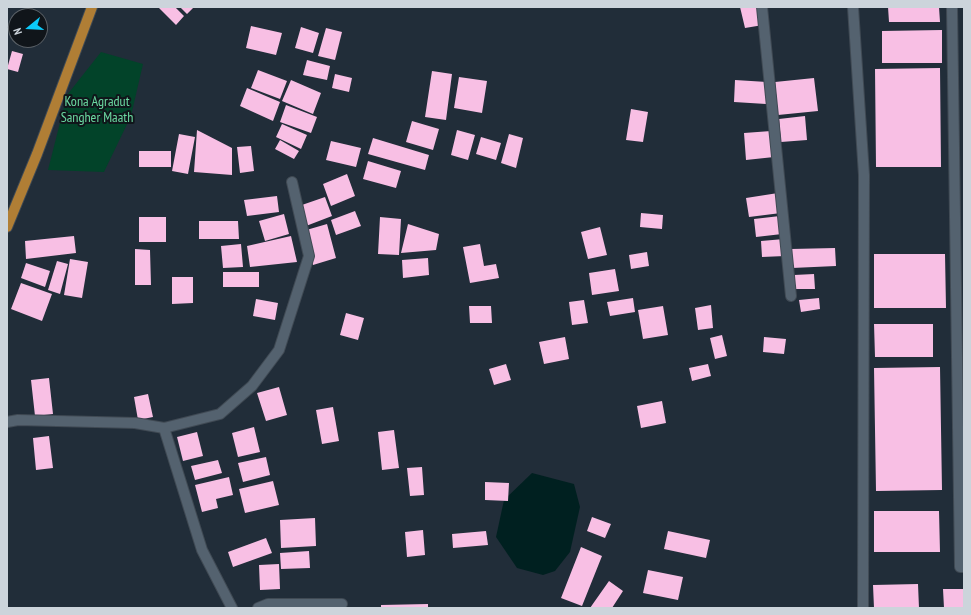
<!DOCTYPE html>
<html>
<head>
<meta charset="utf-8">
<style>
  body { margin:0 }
  #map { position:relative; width:971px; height:615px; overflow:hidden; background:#212d39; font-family:"PT Sans Narrow",sans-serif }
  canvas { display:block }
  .frame { position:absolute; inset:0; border:8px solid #ccd4db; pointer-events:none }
  .north { position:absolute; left:8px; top:8px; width:40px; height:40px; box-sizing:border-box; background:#10151a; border:1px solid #5b6167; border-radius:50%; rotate:252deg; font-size:11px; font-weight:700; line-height:16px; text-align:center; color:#ccd4db }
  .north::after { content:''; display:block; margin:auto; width:14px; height:18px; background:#0bcafa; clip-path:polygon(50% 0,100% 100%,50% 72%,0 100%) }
</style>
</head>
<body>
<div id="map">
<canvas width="971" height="615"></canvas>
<div class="frame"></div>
<div class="north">N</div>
</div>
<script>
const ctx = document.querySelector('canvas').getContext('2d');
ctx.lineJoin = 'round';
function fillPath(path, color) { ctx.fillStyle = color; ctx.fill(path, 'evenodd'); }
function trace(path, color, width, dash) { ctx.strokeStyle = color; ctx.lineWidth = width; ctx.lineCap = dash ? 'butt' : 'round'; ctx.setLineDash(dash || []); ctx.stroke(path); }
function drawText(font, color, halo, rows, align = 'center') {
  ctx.font = font + ' "PT Sans Narrow",sans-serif'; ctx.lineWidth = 4; ctx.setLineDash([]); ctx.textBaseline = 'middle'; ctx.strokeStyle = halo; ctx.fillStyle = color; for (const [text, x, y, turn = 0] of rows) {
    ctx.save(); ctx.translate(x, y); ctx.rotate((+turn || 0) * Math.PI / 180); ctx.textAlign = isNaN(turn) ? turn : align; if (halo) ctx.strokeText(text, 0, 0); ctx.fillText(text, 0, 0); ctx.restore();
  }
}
fillPath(new Path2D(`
  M 101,52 L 143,64 L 131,116 L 104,172 L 48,170 L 67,95 Z`), '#024329');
fillPath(new Path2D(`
  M 532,473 L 574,484 L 580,507 L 570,552 L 555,571 L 543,575 L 517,568 L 496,537 L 504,500 Z`), '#002020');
fillPath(new Path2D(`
  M 158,7 L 175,7 L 184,16 L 176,25 Z
  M 180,7 L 194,7 L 187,14 Z
  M 740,7 L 759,7 L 763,25 L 745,28 Z
  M 888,7 L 939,7 L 940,22 L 889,22 Z
  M 251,26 L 282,33 L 276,55 L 246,48 Z
  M 301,27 L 319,33 L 313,53 L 295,48 Z
  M 326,28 L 342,32 L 335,60 L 318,56 Z
  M 942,30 L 942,63 L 882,63 L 882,31 Z
  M 12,51 L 23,54 L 18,72 L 7,69 Z
  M 307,60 L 330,66 L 327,80 L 303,75 Z
  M 940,68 L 941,167 L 876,167 L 875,69 Z
  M 258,70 L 287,81 L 280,99 L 251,88 Z
  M 432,71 L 452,74 L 446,120 L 425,117 Z
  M 335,74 L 352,78 L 349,92 L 332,88 Z
  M 459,77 L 487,81 L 482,113 L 454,108 Z
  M 814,78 L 818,111 L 778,115 L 775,82 Z
  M 291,80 L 321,93 L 313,114 L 282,101 Z
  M 735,80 L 767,82 L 766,104 L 734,102 Z
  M 247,88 L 280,102 L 273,121 L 240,106 Z
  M 286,105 L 317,117 L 311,133 L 280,122 Z
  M 631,109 L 648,112 L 643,142 L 626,140 Z
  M 805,116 L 807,140 L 781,142 L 779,119 Z
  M 412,121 L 439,129 L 433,150 L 406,142 Z
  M 282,124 L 307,135 L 301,149 L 276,137 Z
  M 197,130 L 232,148 L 232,175 L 194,172 Z
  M 457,130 L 475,135 L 468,160 L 451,155 Z
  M 771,131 L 774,157 L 746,160 L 744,133 Z
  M 179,134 L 195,137 L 188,174 L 172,171 Z
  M 509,134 L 523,138 L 516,168 L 501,163 Z
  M 481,137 L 501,143 L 496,160 L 476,154 Z
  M 373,138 L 429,155 L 425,170 L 368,154 Z
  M 280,140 L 299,151 L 294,159 L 275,149 Z
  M 331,141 L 361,148 L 356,167 L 326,160 Z
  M 251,146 L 254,171 L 240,173 L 237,147 Z
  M 139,151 L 171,151 L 171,167 L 139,167 Z
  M 368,161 L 401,171 L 396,188 L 363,179 Z
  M 347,174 L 355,196 L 331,206 L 323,184 Z
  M 778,193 L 781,213 L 749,217 L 746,198 Z
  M 277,196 L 279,212 L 247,216 L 244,200 Z
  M 325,197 L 332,216 L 306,226 L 299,206 Z
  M 355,211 L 361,226 L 336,235 L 331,220 Z
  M 641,213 L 663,215 L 662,229 L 640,227 Z
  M 284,214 L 289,234 L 265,241 L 259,221 Z
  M 780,216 L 782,234 L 756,237 L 754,219 Z
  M 139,217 L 166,217 L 166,242 L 139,242 Z
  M 380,217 L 401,219 L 399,255 L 378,254 Z
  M 199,221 L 238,221 L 239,239 L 199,239 Z
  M 327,224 L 336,258 L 313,265 L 303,231 Z
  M 408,224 L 439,234 L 436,250 L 401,253 Z
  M 600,227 L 607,255 L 588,259 L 581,232 Z
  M 74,236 L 76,253 L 26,259 L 25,241 Z
  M 291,236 L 297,262 L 250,267 L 247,246 Z
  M 784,239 L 785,256 L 762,257 L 761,241 Z
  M 241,244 L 243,267 L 223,268 L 221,246 Z
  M 480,244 L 484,266 L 496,264 L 499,278 L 470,283 L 463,247 Z
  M 835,248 L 836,266 L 792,268 L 791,249 Z
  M 135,249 L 150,250 L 151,285 L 135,285 Z
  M 647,252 L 649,266 L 631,269 L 629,255 Z
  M 874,254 L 945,254 L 946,308 L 874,308 Z
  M 428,258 L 429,275 L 403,278 L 402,260 Z
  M 70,259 L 88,262 L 82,298 L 64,295 Z
  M 57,261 L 68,264 L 60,294 L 48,290 Z
  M 26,263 L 50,271 L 45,287 L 21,278 Z
  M 615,269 L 619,291 L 592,295 L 589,273 Z
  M 223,272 L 259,272 L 259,287 L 223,287 Z
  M 814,274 L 815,289 L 795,289 L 794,275 Z
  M 172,277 L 193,277 L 193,303 L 172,304 Z
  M 21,283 L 52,294 L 42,321 L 11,309 Z
  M 633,298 L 635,312 L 610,316 L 607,302 Z
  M 819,298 L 820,309 L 801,312 L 799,300 Z
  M 256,299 L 278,303 L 275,320 L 253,316 Z
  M 584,300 L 588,323 L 572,325 L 569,302 Z
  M 711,305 L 713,328 L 698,330 L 695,308 Z
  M 469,306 L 491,306 L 492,323 L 470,323 Z
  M 663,306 L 668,335 L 643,339 L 638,310 Z
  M 346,313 L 364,318 L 358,340 L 340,335 Z
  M 874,324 L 933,324 L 933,357 L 875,357 Z
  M 722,335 L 727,356 L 715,359 L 710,338 Z
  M 565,337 L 569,359 L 544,364 L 539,342 Z
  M 764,337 L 786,339 L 784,354 L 763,352 Z
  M 506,364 L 511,380 L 494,385 L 489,369 Z
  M 708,364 L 711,376 L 692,381 L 689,368 Z
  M 940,367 L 942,490 L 876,491 L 874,368 Z
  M 49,378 L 53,414 L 35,416 L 31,380 Z
  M 279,387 L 287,415 L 266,421 L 257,393 Z
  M 148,394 L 153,417 L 138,420 L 134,397 Z
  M 662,401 L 666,423 L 641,428 L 637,406 Z
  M 333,407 L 339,441 L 322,444 L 316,410 Z
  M 254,427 L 260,452 L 238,457 L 232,433 Z
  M 394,430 L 399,468 L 382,470 L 378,432 Z
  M 197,432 L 203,456 L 183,461 L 177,437 Z
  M 49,436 L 53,468 L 36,470 L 33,438 Z
  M 266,457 L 270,475 L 243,482 L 238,463 Z
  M 218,460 L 222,473 L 195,480 L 191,466 Z
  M 422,467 L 424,495 L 410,496 L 407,468 Z
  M 229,477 L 233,495 L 216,499 L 218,508 L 202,512 L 195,485 Z
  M 273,481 L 279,505 L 245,513 L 239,489 Z
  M 485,482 L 509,483 L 508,501 L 485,500 Z
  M 874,511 L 939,511 L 940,552 L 874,552 Z
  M 592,517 L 611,524 L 605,538 L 587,531 Z
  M 315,518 L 316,546 L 281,548 L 280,520 Z
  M 423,530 L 425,555 L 407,557 L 405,532 Z
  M 486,531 L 488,545 L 453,548 L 452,534 Z
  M 668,531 L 710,540 L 706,558 L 664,549 Z
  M 266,538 L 272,553 L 233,567 L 228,552 Z
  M 581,547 L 602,556 L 582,606 L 561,598 Z
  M 309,551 L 310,568 L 281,569 L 280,553 Z
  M 279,564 L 280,589 L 260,590 L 259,565 Z
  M 648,570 L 683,577 L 678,600 L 643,593 Z
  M 609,581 L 623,591 L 612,608 L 590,608 Z
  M 918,584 L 919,608 L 874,608 L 873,585 Z
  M 943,589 L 964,589 L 964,608 L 944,608 Z
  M 428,604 L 428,608 L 381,608 L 381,605 Z`), '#f8bfe4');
const minor = new Path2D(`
  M 762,7 L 791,296
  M 853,7 L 864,175 L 863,608
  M 952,7 L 960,567 L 964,567
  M 7,422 L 18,420 L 135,423 L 164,428 L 220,414 L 252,386 L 279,350 L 309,256 L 292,182
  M 164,428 L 202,550 L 232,608
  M 258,608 L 268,604 L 342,604`);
const major = new Path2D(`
  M 7,227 L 37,154 L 92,7`);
trace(minor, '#404a54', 12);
trace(major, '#404a54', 12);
trace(minor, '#54626f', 10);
trace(major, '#b07e35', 10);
drawText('14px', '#6bdaa2', '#10151a', [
  ["Kona Agradut",97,102],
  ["Sangher Maath",97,118]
]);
</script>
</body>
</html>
